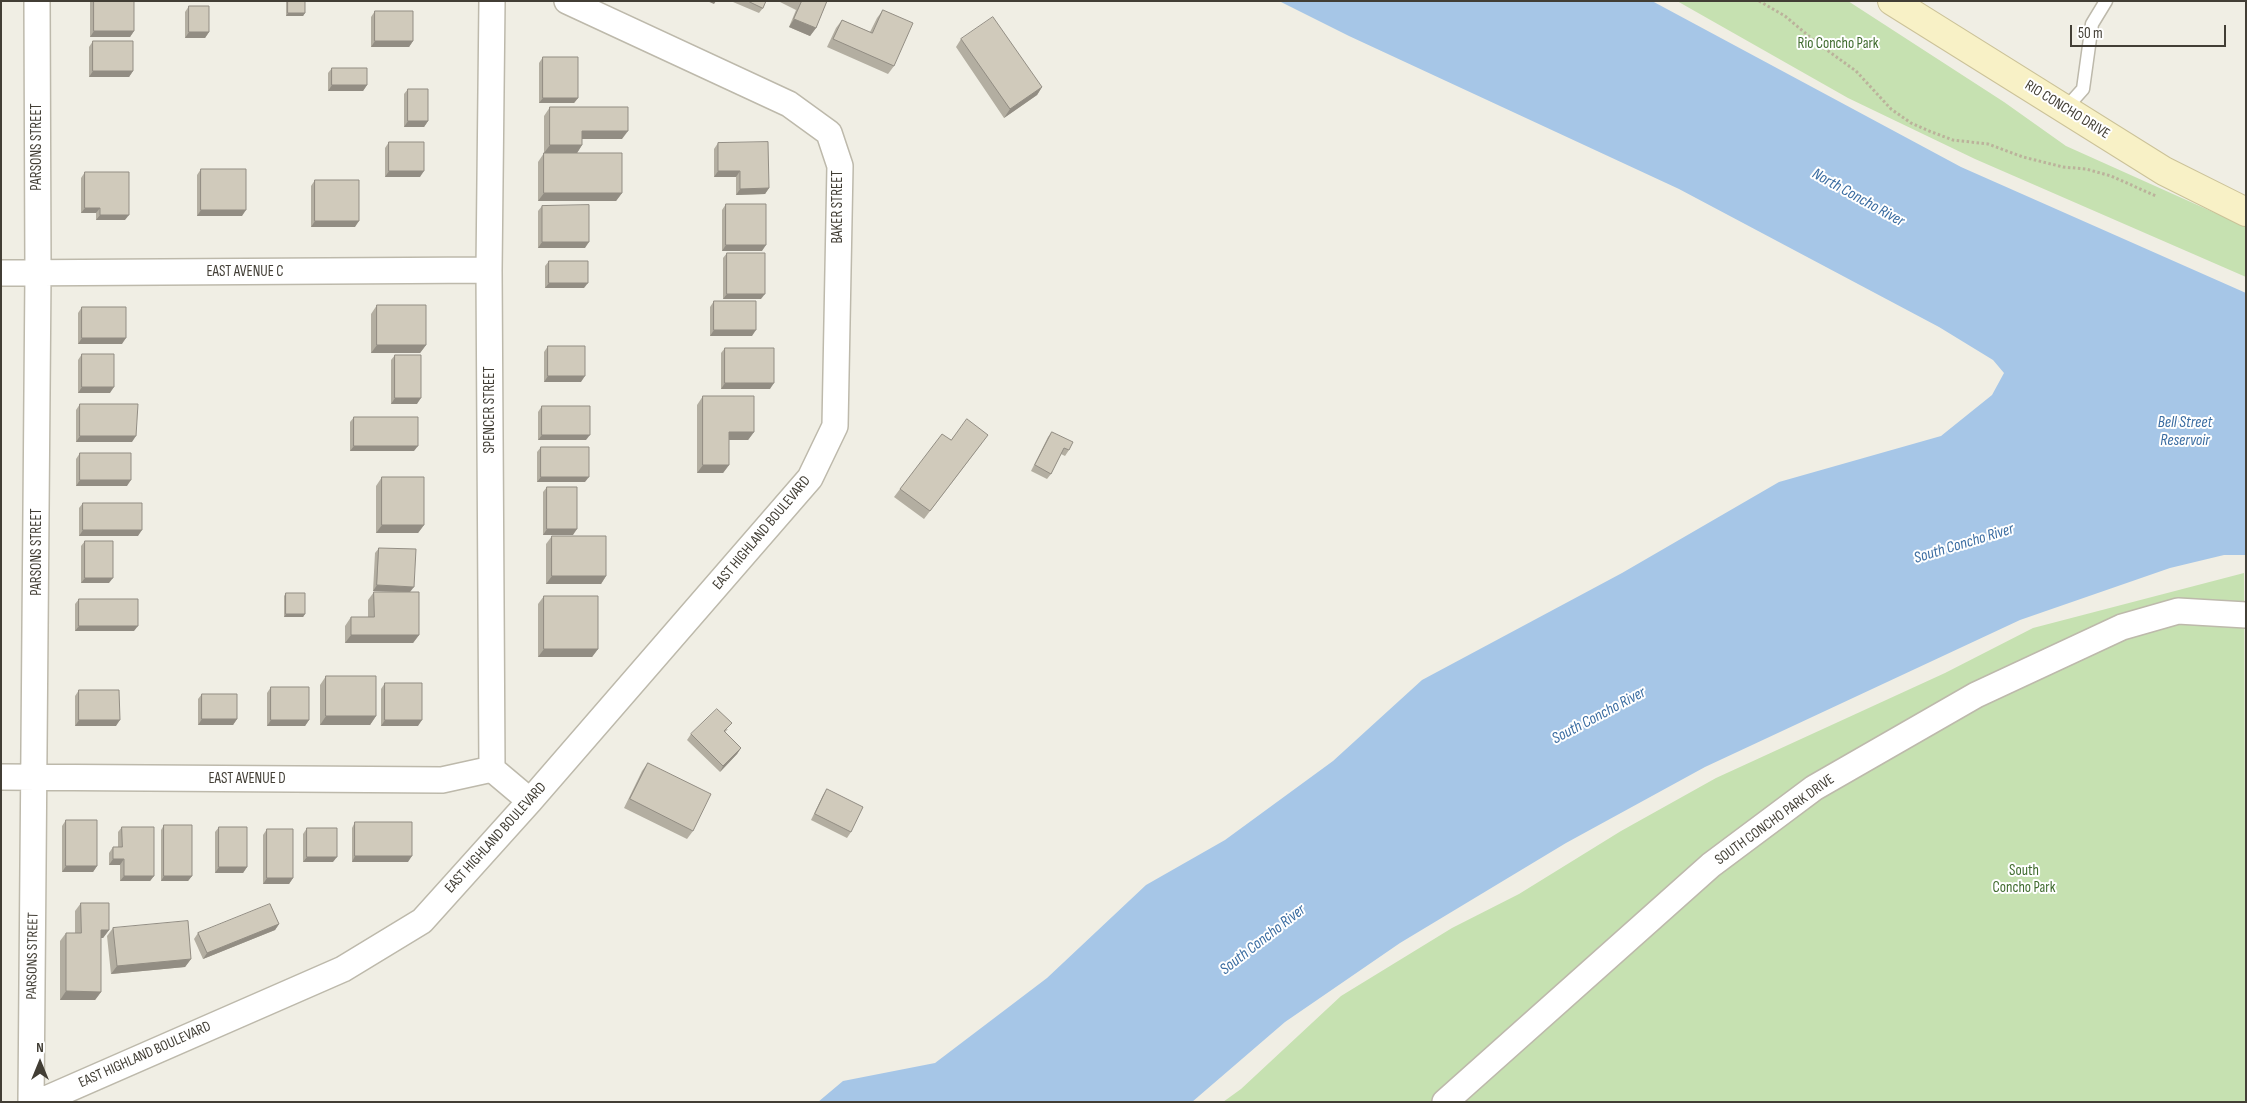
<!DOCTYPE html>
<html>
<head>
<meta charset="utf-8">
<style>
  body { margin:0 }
  #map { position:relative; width:2247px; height:1103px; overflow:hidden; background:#f0eee4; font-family:"Sofia Sans Condensed",sans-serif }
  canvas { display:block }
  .frame { position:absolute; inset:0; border:2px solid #423e35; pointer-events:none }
  .north { position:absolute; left:15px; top:1038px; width:50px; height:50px; -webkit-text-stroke:4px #fff; paint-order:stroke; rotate:0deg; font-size:14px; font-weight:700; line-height:20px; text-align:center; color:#423e35 }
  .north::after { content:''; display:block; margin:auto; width:18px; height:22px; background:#423e35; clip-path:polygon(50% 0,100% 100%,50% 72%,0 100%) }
  .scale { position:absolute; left:2070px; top:25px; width:156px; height:22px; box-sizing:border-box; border:2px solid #423e35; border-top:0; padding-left:6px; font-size:15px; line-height:18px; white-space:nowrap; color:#423e35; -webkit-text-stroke:4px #fff; paint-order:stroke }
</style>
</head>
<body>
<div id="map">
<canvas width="2247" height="1103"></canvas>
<div class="frame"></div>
<div class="north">N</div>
<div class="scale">50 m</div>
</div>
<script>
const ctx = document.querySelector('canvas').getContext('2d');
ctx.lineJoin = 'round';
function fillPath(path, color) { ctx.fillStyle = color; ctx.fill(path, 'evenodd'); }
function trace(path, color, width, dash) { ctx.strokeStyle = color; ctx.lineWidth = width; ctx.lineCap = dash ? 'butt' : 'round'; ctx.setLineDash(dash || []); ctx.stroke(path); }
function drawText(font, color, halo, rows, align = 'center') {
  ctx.font = font + ' "Sofia Sans Condensed",sans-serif'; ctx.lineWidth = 4; ctx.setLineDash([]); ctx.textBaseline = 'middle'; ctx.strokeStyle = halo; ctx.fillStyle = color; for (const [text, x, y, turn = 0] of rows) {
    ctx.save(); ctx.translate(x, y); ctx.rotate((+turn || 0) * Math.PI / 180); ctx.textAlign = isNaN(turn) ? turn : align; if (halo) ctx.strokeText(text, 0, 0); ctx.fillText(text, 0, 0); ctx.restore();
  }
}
fillPath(new Path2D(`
  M 1677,1 L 1848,1 L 2004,102 L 2066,146 L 2213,212 L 2246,223 L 2246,277 L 1975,159 L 1848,98 Z
  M 2244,573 L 2246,1102 L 1223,1102 L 1241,1089 L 1341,996 L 1452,928 L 1519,894 L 1621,831 L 1716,778 L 1945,673 L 2033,628 Z`), '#c6e1b1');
fillPath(new Path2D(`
  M 1279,1 L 1652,1 L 1961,167 L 2246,293 L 2246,555 L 2224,555 L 2170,568 L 2020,620 L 1705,767 L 1566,843 L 1400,943 L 1285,1022 L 1192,1102 L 818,1102 L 843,1081 L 935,1063 L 1047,978 L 1146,885 L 1225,840 L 1333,761 L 1422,680 L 1622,573 L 1779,482 L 1941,436 L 1992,395 L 2004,373 L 1993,360 L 1939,327 L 1679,189 L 1349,36 Z`), '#a6c6e7');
const lane = new Path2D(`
  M 2065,109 L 2083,89 L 2092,24 L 2106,1`);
const street = new Path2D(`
  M 492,1 L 489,270 L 492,769 L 530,801
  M 1,273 L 489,270
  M 1,777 L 442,780 L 492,769
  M 31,1102 L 38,274 L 37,1
  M 39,1102 L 343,969 L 422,921 L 530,801 L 810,478 L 835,426 L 840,166 L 829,133 L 789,104 L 567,1
  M 1445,1102 L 1711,865 L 1814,788 L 1976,695 L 2122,627 L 2178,611 L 2246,615`);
const secondary = new Path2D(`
  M 1892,1 L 2164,171 L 2246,212`);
trace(lane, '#bdb9ab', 15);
trace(street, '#bdb9ab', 28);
trace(secondary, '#cbc298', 30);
trace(new Path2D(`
  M 1759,1 L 1785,16 L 1817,43 L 1856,71 L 1891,109 L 1911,123 L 1929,131 L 1953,140 L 1988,144 L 2023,157 L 2063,167 L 2086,169 L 2111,176 L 2156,196`), '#bbb29b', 3, [2.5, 2.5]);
trace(lane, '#fff', 12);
trace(street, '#fff', 25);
trace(secondary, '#f8f1c6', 28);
fillPath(new Path2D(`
  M 90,1 L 134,1 L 134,31 L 130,37 L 90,37 Z
  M 286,1 L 305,1 L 305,13 L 303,16 L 286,16 Z
  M 734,1 L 766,1 L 763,8 L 759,13 L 733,2 Z
  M 780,1 L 827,1 L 816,28 L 810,36 L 789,27 L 796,10 L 780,2 Z
  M 189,6 L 209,32 L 205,38 L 185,38 L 185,12 Z
  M 883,10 L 894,66 L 888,74 L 827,47 L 836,28 L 842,20 L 870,32 L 877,18 Z
  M 375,11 L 413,41 L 409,47 L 371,47 L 371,17 Z
  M 961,39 L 1042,87 L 1037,95 L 1004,118 L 956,47 Z
  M 93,41 L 133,71 L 129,77 L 89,77 L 89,47 Z
  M 543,57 L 578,98 L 574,103 L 539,103 L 539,63 Z
  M 332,68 L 367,85 L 363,91 L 328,91 L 328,73 Z
  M 408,89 L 428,121 L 424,127 L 404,127 L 404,94 Z
  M 550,107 L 622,139 L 582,139 L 582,145 L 577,153 L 544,153 L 544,116 Z
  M 389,142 L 420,177 L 385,177 L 385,148 Z
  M 718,143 L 769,188 L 765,194 L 736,195 L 736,177 L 714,177 L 714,149 Z
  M 544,153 L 622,193 L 616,201 L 538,201 L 538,162 Z
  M 201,169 L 242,216 L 197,216 L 197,175 Z
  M 85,172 L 125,220 L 96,220 L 96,213 L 81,213 L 81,178 Z
  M 315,180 L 355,227 L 311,227 L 311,186 Z
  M 726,204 L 762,251 L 722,251 L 722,210 Z
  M 542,206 L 585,248 L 538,248 L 538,211 Z
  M 727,253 L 761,299 L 723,299 L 723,258 Z
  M 549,261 L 584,288 L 545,288 L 545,266 Z
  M 714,301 L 752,336 L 710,336 L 710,307 Z
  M 377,305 L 426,345 L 420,353 L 371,353 L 371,314 Z
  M 82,307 L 122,344 L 78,344 L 78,313 Z
  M 548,346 L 581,382 L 544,382 L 544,352 Z
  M 725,348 L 770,389 L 721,389 L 721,353 Z
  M 82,354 L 110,393 L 78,393 L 78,360 Z
  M 395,355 L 417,404 L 391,404 L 391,360 Z
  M 703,396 L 754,432 L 748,440 L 729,440 L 729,465 L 723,473 L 697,473 L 697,405 Z
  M 80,404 L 132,442 L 76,442 L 76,410 Z
  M 542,406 L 586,440 L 538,440 L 538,412 Z
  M 354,417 L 414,451 L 350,451 L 350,422 Z
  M 1052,432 L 1069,450 L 1065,456 L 1061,454 L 1051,474 L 1047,479 L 1031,471 L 1048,437 Z
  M 951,440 L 982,443 L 924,519 L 894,497 L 900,489 Z
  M 541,447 L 585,482 L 537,482 L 537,452 Z
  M 80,453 L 127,486 L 76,486 L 76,459 Z
  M 382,477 L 424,525 L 418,533 L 376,533 L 376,486 Z
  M 547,487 L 573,535 L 543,535 L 543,492 Z
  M 83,503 L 138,536 L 79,536 L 79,508 Z
  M 552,536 L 606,576 L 601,584 L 546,584 L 546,544 Z
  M 85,541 L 109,583 L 81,583 L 81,546 Z
  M 379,548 L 410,592 L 419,635 L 413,643 L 345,643 L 345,626 L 351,617 L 368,617 L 368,600 L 374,592 L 398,592 L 373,591 L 375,553 Z
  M 286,593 L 305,614 L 303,617 L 284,617 L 284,596 Z
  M 544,596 L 598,649 L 592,657 L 538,657 L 538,604 Z
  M 79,599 L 134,631 L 75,631 L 75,604 Z
  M 326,676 L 376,716 L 370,725 L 320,725 L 320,685 Z
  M 385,683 L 418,726 L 381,726 L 381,689 Z
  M 271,687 L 309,720 L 305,726 L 267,726 L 267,693 Z
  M 79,690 L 116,726 L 75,726 L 75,696 Z
  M 202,694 L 237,719 L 233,725 L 198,725 L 198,699 Z
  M 728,729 L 725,732 L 741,748 L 737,754 L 720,772 L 687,740 L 691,734 Z
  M 648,763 L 693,831 L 687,839 L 624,808 L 642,771 Z
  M 827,789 L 851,832 L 847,838 L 811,820 L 823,795 Z
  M 66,820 L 97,866 L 93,872 L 62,872 L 62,826 Z
  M 355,822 L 408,862 L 352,862 L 352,828 Z
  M 164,825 L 192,876 L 188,881 L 161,881 L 161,830 Z
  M 122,827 L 154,876 L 150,881 L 120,881 L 120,865 L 109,865 L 109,853 L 113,847 L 118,847 L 118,832 Z
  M 219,827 L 247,867 L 243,873 L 215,873 L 215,832 Z
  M 307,828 L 333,862 L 303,862 L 303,834 Z
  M 267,829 L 293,878 L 289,884 L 263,884 L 263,835 Z
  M 81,903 L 109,930 L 103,938 L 101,938 L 101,992 L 95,1000 L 60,1000 L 60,941 L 66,933 L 75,933 L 75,911 Z
  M 279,924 L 275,930 L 203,959 L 194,939 L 198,933 Z
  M 113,928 L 191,959 L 185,967 L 111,974 L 107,936 Z`), '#b3aea1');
fillPath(new Path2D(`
  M 707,1 L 716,1 L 714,4 Z
  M 288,13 L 305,13 L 303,16 L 286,16 Z
  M 794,19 L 816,28 L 810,36 L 789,27 Z
  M 94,31 L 134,31 L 130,37 L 90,37 Z
  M 189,32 L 209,32 L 205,38 L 185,38 Z
  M 375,41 L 413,41 L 409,47 L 371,47 Z
  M 93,71 L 133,71 L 129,77 L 89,77 Z
  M 332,85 L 367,85 L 363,91 L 328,91 Z
  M 1042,87 L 1037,95 L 1004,118 L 1010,109 Z
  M 543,98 L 578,98 L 574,103 L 539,103 Z
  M 408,121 L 428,121 L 424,127 L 404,127 Z
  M 582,131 L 628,131 L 622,139 L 577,139 Z
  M 550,145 L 582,145 L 577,153 L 544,153 Z
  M 389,171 L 424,171 L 420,177 L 385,177 Z
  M 718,171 L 740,171 L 736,177 L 714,177 Z
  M 769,188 L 765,194 L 736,195 L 740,189 Z
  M 544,193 L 622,193 L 616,201 L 538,201 Z
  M 85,208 L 100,208 L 96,213 L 81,213 Z
  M 201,210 L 246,210 L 242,216 L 197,216 Z
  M 100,215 L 129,215 L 125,220 L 96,220 Z
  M 315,221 L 359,221 L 355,227 L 311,227 Z
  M 542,242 L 589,242 L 585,248 L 538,248 Z
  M 726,245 L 766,245 L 762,251 L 722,251 Z
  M 549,283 L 588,283 L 584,288 L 545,288 Z
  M 727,294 L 765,294 L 761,299 L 723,299 Z
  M 714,330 L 756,330 L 752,336 L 710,336 Z
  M 82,338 L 126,338 L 122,344 L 78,344 Z
  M 377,345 L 426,345 L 420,353 L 371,353 Z
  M 548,376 L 585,376 L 581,382 L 544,382 Z
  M 725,383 L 774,383 L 770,389 L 721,389 Z
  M 82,387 L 114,387 L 110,393 L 78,393 Z
  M 395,398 L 421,398 L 417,404 L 391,404 Z
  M 729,432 L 754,432 L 748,440 L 723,440 Z
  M 542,435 L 590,435 L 586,440 L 538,440 Z
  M 80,436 L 136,436 L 132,442 L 76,442 Z
  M 354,446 L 418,446 L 414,451 L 350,451 Z
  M 703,465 L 729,465 L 723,473 L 697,473 Z
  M 541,477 L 589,477 L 585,482 L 537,482 Z
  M 80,480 L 131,480 L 127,486 L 76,486 Z
  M 382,525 L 424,525 L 418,533 L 376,533 Z
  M 547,529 L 577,529 L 573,535 L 543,535 Z
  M 83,530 L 142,530 L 138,536 L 79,536 Z
  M 552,576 L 606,576 L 601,584 L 546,584 Z
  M 85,578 L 113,578 L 109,583 L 81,583 Z
  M 377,585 L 414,587 L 410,592 L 373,591 Z
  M 286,614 L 305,614 L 303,617 L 284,617 Z
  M 79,626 L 138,626 L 134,631 L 75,631 Z
  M 351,635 L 419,635 L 413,643 L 345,643 Z
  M 544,649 L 598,649 L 592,657 L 538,657 Z
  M 326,716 L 376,716 L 370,725 L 320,725 Z
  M 202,719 L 237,719 L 233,725 L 198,725 Z
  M 79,720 L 120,720 L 116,726 L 75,726 Z
  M 271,720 L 309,720 L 305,726 L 267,726 Z
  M 385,720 L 422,720 L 418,726 L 381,726 Z
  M 741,748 L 737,754 L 720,772 L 723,766 Z
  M 355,856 L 412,856 L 408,862 L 352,862 Z
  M 307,857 L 337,857 L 333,862 L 303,862 Z
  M 113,859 L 124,859 L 120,865 L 109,865 Z
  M 66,866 L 97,866 L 93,872 L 62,872 Z
  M 219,867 L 247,867 L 243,873 L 215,873 Z
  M 124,876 L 154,876 L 150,881 L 120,881 Z
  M 164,876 L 192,876 L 188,881 L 161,881 Z
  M 267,878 L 293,878 L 289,884 L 263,884 Z
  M 279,924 L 275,930 L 203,959 L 207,953 Z
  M 101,930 L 109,930 L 103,938 L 96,938 Z
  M 191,959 L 185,967 L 111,974 L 117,966 Z
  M 66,991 L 101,992 L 95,1000 L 60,1000 Z`), '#928d83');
const building = new Path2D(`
  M 94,1 L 134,1 L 134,31 L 94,31 Z
  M 288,1 L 305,1 L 305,13 L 288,13 Z
  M 748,1 L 766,1 L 763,8 Z
  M 802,1 L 827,1 L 816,28 L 794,19 Z
  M 189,6 L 209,6 L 209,32 L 189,32 Z
  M 883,10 L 913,23 L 894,66 L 833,39 L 842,20 L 872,33 Z
  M 375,11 L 413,11 L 413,41 L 375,41 Z
  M 993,17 L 1042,87 L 1010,109 L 961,39 Z
  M 93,41 L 133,41 L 133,71 L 93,71 Z
  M 543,57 L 578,57 L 578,98 L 543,98 Z
  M 332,68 L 367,68 L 367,85 L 332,85 Z
  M 408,89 L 428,89 L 428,121 L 408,121 Z
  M 550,107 L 628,107 L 628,131 L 582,131 L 582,145 L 550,145 Z
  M 389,142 L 424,142 L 424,171 L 389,171 Z
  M 768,142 L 769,188 L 740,189 L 740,171 L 718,171 L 718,143 Z
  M 544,153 L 622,153 L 622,193 L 544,193 Z
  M 201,169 L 246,169 L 246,210 L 201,210 Z
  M 85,172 L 129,172 L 129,215 L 100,215 L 100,208 L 85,208 Z
  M 315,180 L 359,180 L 359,221 L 315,221 Z
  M 726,204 L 766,204 L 766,245 L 726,245 Z
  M 589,205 L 589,242 L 542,242 L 542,206 Z
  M 727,253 L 765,253 L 765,294 L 727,294 Z
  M 549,261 L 588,261 L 588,283 L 549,283 Z
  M 714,301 L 756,301 L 756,330 L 714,330 Z
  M 377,305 L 426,305 L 426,345 L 377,345 Z
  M 82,307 L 126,307 L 126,338 L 82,338 Z
  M 548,346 L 585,346 L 585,376 L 548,376 Z
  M 725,348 L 774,348 L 774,383 L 725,383 Z
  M 82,354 L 114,354 L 114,387 L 82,387 Z
  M 395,355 L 421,355 L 421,398 L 395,398 Z
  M 703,396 L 754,396 L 754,432 L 729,432 L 729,465 L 703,465 Z
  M 80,404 L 138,404 L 136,436 L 80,436 Z
  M 542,406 L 590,406 L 590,435 L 542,435 Z
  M 354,417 L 418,417 L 418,446 L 354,446 Z
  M 967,419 L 988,435 L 930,511 L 900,489 L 942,434 L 951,440 Z
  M 1052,432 L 1073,442 L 1069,450 L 1064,448 L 1051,474 L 1035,465 Z
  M 541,447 L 589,447 L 589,477 L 541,477 Z
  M 80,453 L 131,453 L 131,480 L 80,480 Z
  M 382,477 L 424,477 L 424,525 L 382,525 Z
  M 547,487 L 577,487 L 577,529 L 547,529 Z
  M 83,503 L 142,503 L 142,530 L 83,530 Z
  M 552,536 L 606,536 L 606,576 L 552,576 Z
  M 85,541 L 113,541 L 113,578 L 85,578 Z
  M 379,548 L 416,549 L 414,587 L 377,585 Z
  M 374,592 L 419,592 L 419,635 L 351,635 L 351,617 L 374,617 Z
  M 286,593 L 305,593 L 305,614 L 286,614 Z
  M 544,596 L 598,596 L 598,649 L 544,649 Z
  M 79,599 L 138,599 L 138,626 L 79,626 Z
  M 326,676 L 376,676 L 376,716 L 326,716 Z
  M 385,683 L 422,683 L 422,720 L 385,720 Z
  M 271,687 L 309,687 L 309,720 L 271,720 Z
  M 79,690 L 119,690 L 120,720 L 79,720 Z
  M 202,694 L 237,694 L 237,719 L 202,719 Z
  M 717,709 L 732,723 L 724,731 L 741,748 L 723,766 L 691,734 Z
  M 648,763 L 711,794 L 693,831 L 630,799 Z
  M 827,789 L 863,807 L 851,832 L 815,814 Z
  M 66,820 L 97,820 L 97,866 L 66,866 Z
  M 355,822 L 412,822 L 412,856 L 355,856 Z
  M 164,825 L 192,825 L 192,876 L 164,876 Z
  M 122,827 L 154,827 L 154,876 L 124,876 L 124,859 L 113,859 L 113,847 L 122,847 Z
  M 219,827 L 247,827 L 247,867 L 219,867 Z
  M 307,828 L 337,828 L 337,857 L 307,857 Z
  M 267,829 L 293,829 L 293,878 L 267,878 Z
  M 81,903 L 109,903 L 109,930 L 101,930 L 101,992 L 66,991 L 66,933 L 81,933 Z
  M 270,904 L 279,924 L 207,953 L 198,933 Z
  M 188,921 L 191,959 L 117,966 L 113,928 Z`);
fillPath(building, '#d0cabb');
trace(building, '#928d83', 1);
drawText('15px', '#406c2f', '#fff', [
  ["Rio Concho Park",1838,44],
  ["South",2024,871],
  ["Concho Park",2024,888]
]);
drawText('15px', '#423e35', '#fff', [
  ["RIO CONCHO DRIVE",2067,110,32],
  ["PARSONS STREET",37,147,-90],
  ["BAKER STREET",838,207,-90],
  ["EAST AVENUE C",245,272],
  ["SPENCER STREET",490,410,-90],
  ["EAST HIGHLAND BOULEVARD",762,533,-50],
  ["PARSONS STREET",37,552,-90],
  ["EAST AVENUE D",247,779],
  ["SOUTH CONCHO PARK DRIVE",1775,820,-36],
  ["EAST HIGHLAND BOULEVARD",496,838,-48],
  ["PARSONS STREET",33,956,-89],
  ["EAST HIGHLAND BOULEVARD",145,1055,-24]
]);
drawText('italic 16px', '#3a6ca1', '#fff', [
  ["North Concho River",1858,198,29],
  ["Bell Street",2185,423],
  ["Reservoir",2185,441],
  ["South Concho River",1964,544,-17],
  ["South Concho River",1599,716,-28],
  ["South Concho River",1263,940,-38]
]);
</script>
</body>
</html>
